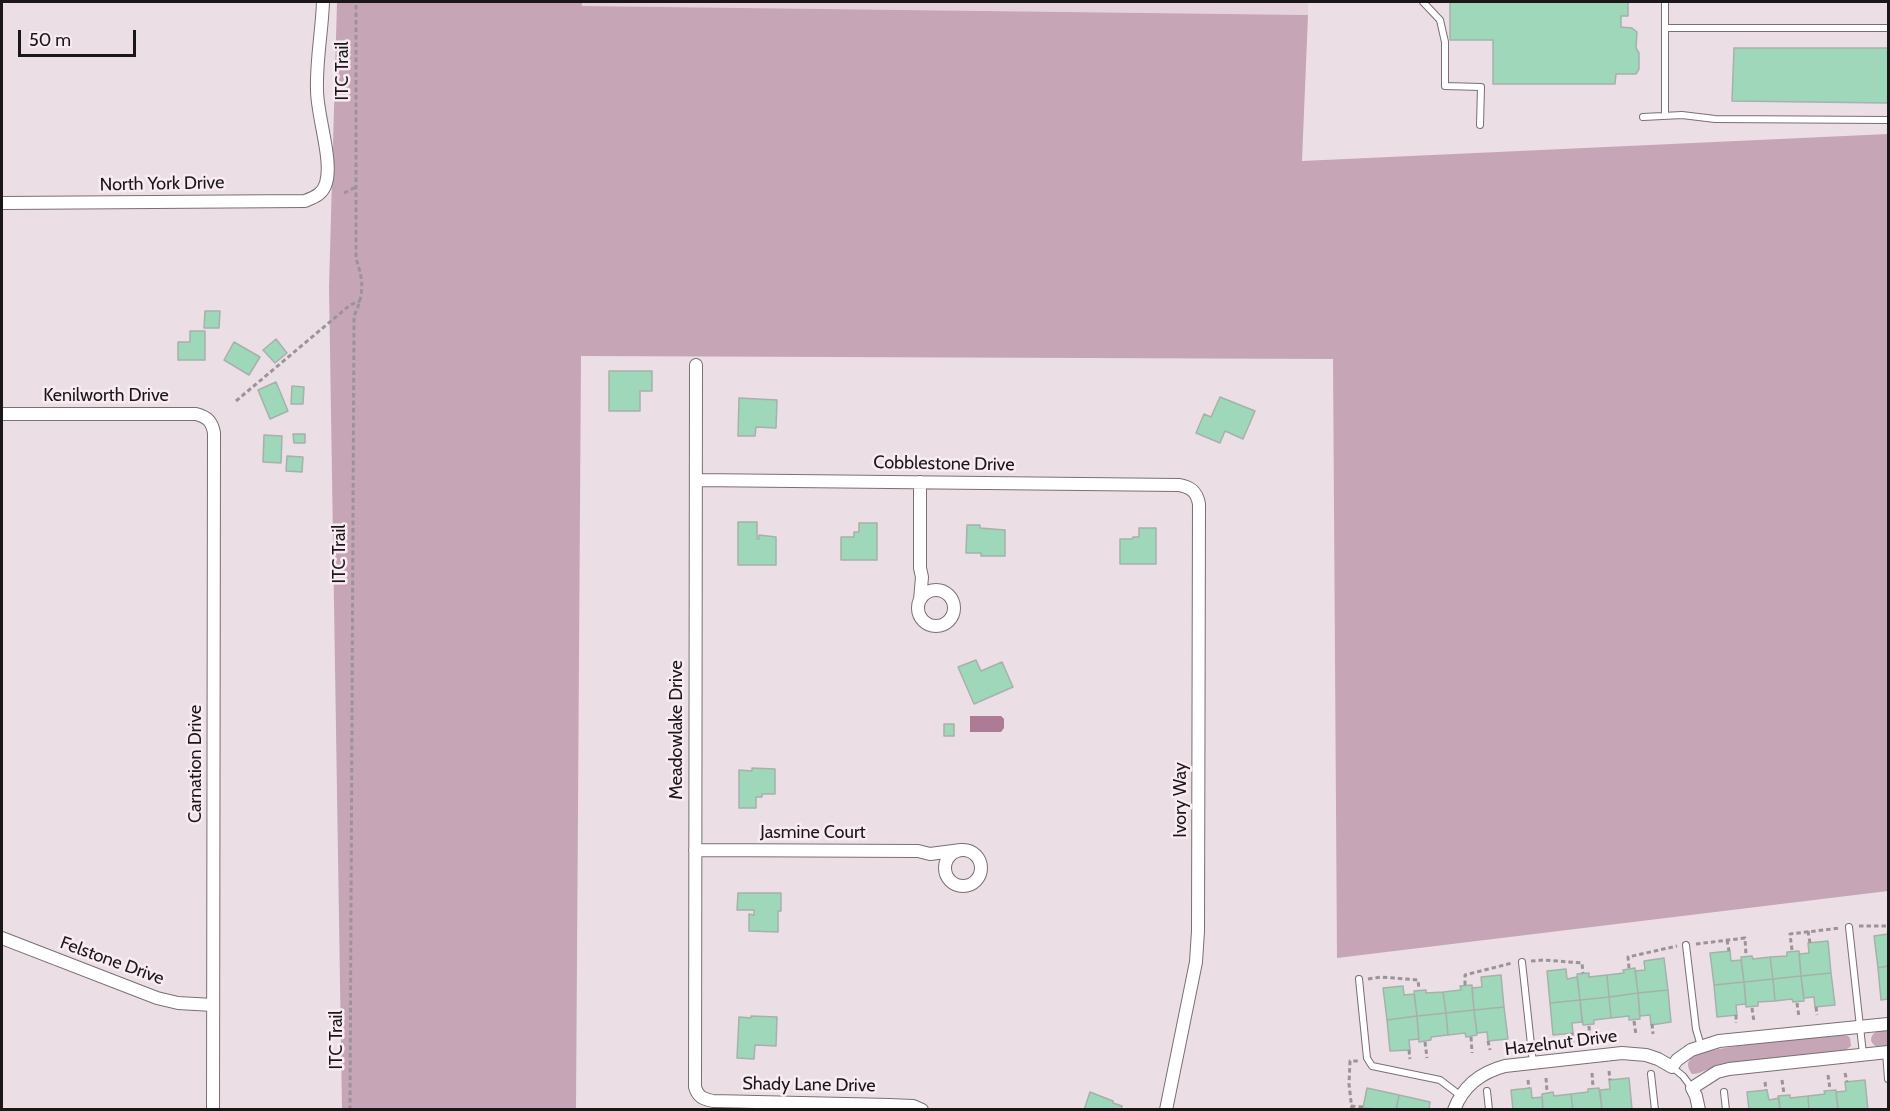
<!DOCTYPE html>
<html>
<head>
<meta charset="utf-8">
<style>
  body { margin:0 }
  #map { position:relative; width:1890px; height:1111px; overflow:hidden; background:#ebdfe5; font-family:Cabin,sans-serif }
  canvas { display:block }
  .frame { position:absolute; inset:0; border:3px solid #1b1719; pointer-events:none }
  .scale { position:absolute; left:18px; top:30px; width:118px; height:27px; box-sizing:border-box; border:3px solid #1b1719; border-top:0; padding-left:8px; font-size:18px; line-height:21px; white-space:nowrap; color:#1b1719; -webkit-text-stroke:4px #f8ecf2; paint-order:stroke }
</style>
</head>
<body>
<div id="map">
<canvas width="1890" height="1111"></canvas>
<div class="frame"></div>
<div class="scale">50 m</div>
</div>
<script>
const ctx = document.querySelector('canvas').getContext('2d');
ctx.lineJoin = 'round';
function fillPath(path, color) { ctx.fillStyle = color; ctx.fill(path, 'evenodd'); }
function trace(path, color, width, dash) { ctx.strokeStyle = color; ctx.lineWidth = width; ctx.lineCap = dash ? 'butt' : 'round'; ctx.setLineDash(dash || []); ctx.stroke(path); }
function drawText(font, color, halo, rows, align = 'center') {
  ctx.font = font + ' Cabin,sans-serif'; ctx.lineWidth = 5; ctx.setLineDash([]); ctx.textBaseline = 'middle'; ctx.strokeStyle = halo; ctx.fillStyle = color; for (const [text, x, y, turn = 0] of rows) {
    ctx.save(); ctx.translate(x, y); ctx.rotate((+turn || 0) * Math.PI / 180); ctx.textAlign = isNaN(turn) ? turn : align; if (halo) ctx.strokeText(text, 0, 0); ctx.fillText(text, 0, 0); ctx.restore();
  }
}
fillPath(new Path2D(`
  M 582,2 L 1308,2 L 1308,15 L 582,6 Z`), '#e6d2dc');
fillPath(new Path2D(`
  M 337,2 L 582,2 L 582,6 L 1308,15 L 1302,161 L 1888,134 L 1888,891 L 1337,958 L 1333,359 L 581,356 L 576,1109 L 342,1109 L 329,287 Z
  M 1888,1030 L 1888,1046 C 1881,1047 1874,1049 1871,1040 C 1872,1030 1881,1031 1888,1030 Z
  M 1844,1035 L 1848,1036 L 1850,1038 L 1851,1046 L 1846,1050 L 1722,1064 C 1712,1066 1702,1074 1692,1074 C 1688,1069 1686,1063 1691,1058 C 1706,1045 1818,1038 1844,1035 Z`), '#c6a6b6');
fillPath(new Path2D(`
  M 970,716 L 1001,716 L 1004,719 L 1004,728 L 1001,732 L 970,732 Z`), '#ac7b95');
const building = new Path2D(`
  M 1450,2 L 1628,2 L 1628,16 L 1621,16 L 1621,27 L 1632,28 L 1637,32 L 1636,48 L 1639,53 L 1639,69 L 1636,74 L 1616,74 L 1615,84 L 1493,84 L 1493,40 L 1450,40 Z
  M 1734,48 L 1888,48 L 1888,103 L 1732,101 Z
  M 205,311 L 220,311 L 219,328 L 204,328 Z
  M 190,331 L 205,331 L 205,360 L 178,360 L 178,342 L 190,342 Z
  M 276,339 L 287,353 L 275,363 L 263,350 Z
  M 234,342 L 260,357 L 249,375 L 224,360 Z
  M 609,371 L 652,371 L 652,391 L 640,391 L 640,411 L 609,411 Z
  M 276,382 L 288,411 L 270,419 L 258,390 Z
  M 292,386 L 304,387 L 303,404 L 291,404 Z
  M 1220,397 L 1255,411 L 1243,439 L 1225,431 L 1220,443 L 1196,433 L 1204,414 L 1211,417 Z
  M 739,398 L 777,400 L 776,428 L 756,427 L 755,436 L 738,436 Z
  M 293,434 L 305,434 L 305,443 L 294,443 Z
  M 264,435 L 282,436 L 281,463 L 263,462 Z
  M 287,456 L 303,457 L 302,472 L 286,471 Z
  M 738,522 L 757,522 L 757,539 L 759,539 L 759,535 L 776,537 L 776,565 L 738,565 Z
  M 859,523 L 877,523 L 877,560 L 841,560 L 841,537 L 854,537 L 854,532 L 859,532 Z
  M 967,525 L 980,525 L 980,528 L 1005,530 L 1005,556 L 981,556 L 981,553 L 966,553 Z
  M 1139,528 L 1156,528 L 1156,564 L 1120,564 L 1120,539 L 1132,539 L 1133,537 L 1139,537 Z
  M 976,660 L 981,671 L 1002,662 L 1013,687 L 974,704 L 958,667 Z
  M 944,724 L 954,724 L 954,736 L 944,736 Z
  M 752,768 L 775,769 L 775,794 L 762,794 L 762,797 L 756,797 L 756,808 L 739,808 L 739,770 L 752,771 Z
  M 738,893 L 781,893 L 781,911 L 778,911 L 778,932 L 749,931 L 749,914 L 754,915 L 754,910 L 737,910 Z
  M 1888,934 L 1888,966 L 1878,968 L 1874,936 Z
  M 1828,941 L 1831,973 L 1801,976 L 1799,954 L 1809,953 L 1808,943 Z
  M 1730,951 L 1731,961 L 1741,960 L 1744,982 L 1714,985 L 1710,953 Z
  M 1799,951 L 1801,976 L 1773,979 L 1770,957 L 1787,956 L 1787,952 Z
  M 1752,956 L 1753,959 L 1770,957 L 1773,979 L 1744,982 L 1741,957 Z
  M 1664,958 L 1668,990 L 1638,993 L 1635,971 L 1645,970 L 1644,961 Z
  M 1888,966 L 1888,999 L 1881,1000 L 1878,968 Z
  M 1635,968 L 1638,993 L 1609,997 L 1607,975 L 1624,973 L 1623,970 Z
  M 1566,969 L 1567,979 L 1577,977 L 1580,1000 L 1550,1003 L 1547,971 Z
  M 1589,973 L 1589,977 L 1607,975 L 1609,997 L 1580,1000 L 1577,974 Z
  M 1831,973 L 1835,1005 L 1815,1007 L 1814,997 L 1804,998 L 1801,976 Z
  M 1501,975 L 1504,1007 L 1474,1010 L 1472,988 L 1482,987 L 1481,977 Z
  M 1801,976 L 1804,1001 L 1793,1002 L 1792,999 L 1775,1001 L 1773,979 Z
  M 1773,979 L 1775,1001 L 1758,1002 L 1758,1006 L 1746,1007 L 1744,982 Z
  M 1744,982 L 1746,1004 L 1736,1005 L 1737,1015 L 1717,1017 L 1714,985 Z
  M 1472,985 L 1474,1010 L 1446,1013 L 1443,992 L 1461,990 L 1460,986 Z
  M 1403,986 L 1404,995 L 1414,994 L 1417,1016 L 1387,1020 L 1383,988 Z
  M 1426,990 L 1426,993 L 1443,992 L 1446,1013 L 1417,1016 L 1414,991 Z
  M 1668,990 L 1671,1022 L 1651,1025 L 1650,1015 L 1640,1016 L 1638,993 Z
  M 1638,993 L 1640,1019 L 1629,1020 L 1629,1016 L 1611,1018 L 1609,997 Z
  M 1609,997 L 1611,1018 L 1594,1020 L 1594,1024 L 1583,1025 L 1580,1000 Z
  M 1580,1000 L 1582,1022 L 1572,1023 L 1573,1033 L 1553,1035 L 1550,1003 Z
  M 1504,1007 L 1508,1039 L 1488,1041 L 1487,1032 L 1477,1033 L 1474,1010 Z
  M 1474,1010 L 1477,1035 L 1466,1037 L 1465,1033 L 1448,1035 L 1446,1013 Z
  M 1446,1013 L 1448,1035 L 1431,1037 L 1431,1040 L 1419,1042 L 1417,1016 Z
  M 751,1016 L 777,1017 L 776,1046 L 755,1045 L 754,1059 L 737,1058 L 739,1017 L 751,1018 Z
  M 1417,1016 L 1419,1039 L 1409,1040 L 1410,1050 L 1390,1051 L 1387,1020 Z
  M 1629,1078 L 1632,1109 L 1602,1110 L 1600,1090 L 1610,1089 L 1609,1080 Z
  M 1865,1080 L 1868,1110 L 1838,1110 L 1836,1092 L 1846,1091 L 1845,1082 Z
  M 1367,1088 L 1399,1095 L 1396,1110 L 1363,1108 Z
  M 1531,1088 L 1532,1098 L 1542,1097 L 1543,1110 L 1513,1110 L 1511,1090 Z
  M 1599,1088 L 1602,1110 L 1573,1110 L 1571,1094 L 1588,1092 L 1588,1089 Z
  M 1767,1090 L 1769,1100 L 1779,1098 L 1780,1110 L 1749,1110 L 1747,1092 Z
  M 1836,1090 L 1838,1110 L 1809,1110 L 1808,1096 L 1825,1094 L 1824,1091 Z
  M 1090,1092 L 1113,1101 L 1113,1103 L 1122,1106 L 1121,1110 L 1084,1110 Z
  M 1553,1092 L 1554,1096 L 1571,1094 L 1573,1110 L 1543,1110 L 1542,1094 Z
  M 1399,1095 L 1430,1102 L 1429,1110 L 1396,1110 Z
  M 1790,1095 L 1790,1098 L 1808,1096 L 1809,1110 L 1780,1110 L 1778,1096 Z`);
fillPath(building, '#9ed7ba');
trace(building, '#a6b1ab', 1.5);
const service = new Path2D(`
  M 1423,2 L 1440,20 L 1445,42 L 1445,86 L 1481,87 L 1480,125
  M 1665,28 L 1888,28
  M 1665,116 L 1665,2
  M 1643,117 L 1682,115 L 1715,119 L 1888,120
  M 1849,927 L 1863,1054
  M 1686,945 L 1696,1029 L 1701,1046
  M 1522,962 L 1533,1063
  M 1359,979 L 1367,1058 L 1372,1066 L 1440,1080 L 1461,1096
  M 1886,1052 L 1888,1079
  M 1672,1067 L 1683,1076 L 1692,1088
  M 1651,1074 L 1655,1110
  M 1487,1091 L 1489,1110
  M 1724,1092 L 1726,1110`);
const minor = new Path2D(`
  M 2,203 L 305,201 C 315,197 323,194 326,183 C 333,160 317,116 317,90 C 316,61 322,31 323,2
  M 696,365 L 695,1087 C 698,1097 703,1099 713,1101 L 889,1105 L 913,1106 L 922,1110
  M 2,414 L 196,414 C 207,417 212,421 214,433 L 213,1110
  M 696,480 L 1179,485 C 1191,487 1197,492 1199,504 L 1198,931 L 1196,962 L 1166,1110
  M 920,482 L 920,568 L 922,577 L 920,600
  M918 608a18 18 0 1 1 36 0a18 18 0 1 1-36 0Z
  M945 868a18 18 0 1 1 36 0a18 18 0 1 1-36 0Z
  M 695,850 L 918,851 L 930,854 L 961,850
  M 2,938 L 157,998 L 178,1003 L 213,1005
  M 1454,1110 C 1463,1086 1482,1072 1505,1066 L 1622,1053 L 1646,1055 L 1658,1059 L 1672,1067 L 1677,1060 L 1691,1050 L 1719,1041 L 1888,1024
  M 1699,1110 L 1696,1096 L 1692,1088 L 1717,1072 L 1729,1069 L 1888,1052`);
trace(service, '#796f74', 8);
trace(minor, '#796f74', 14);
trace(new Path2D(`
  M 344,193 L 356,187
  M 236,401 L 350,305 L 360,301
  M 1859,926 L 1888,926
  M 1808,931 L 1810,943
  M 1727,940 L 1729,951
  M 1696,944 L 1745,938 L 1746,955
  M 1792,950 L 1790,934 L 1840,928
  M 1531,961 L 1544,960 L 1582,963 L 1583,973
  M 1629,968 L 1628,957 L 1677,946
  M 1368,979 L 1381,977 L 1418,980 L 1419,989
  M 1465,985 L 1465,975 L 1512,963
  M 1797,1003 L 1799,1017
  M 1816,1007 L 1817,1015
  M 1752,1008 L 1754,1022
  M 1736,1015 L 1736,1023
  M 1634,1021 L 1636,1035
  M 1652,1024 L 1653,1034
  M 1589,1026 L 1590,1040
  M 1572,1033 L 1573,1042
  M 1471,1037 L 1472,1053
  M 1488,1041 L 1490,1050
  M 1425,1042 L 1427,1058
  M 1409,1050 L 1410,1059
  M 1609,1071 L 1610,1080
  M 1592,1073 L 1593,1087
  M 1845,1073 L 1847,1082
  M 1828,1075 L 1830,1089
  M 1546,1078 L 1547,1092
  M 1528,1080 L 1529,1088
  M 1782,1080 L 1784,1094
  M 1765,1082 L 1766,1090
  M 1351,1106 L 1363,1107
  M 350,1110 L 354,316 C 364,295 364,281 356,259 L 356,2
  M 1352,1110 L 1349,1084 L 1350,1061 L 1358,1061`), '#9c9398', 3, [4.5, 3]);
trace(service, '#fff', 6);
trace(minor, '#fff', 12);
drawText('18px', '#1b1719', '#f8ecf2', [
  ["ITC Trail",343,71,-90],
  ["North York Drive",162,184,-1],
  ["Kenilworth Drive",106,396],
  ["Cobblestone Drive",944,464,1],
  ["ITC Trail",340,554,-90],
  ["Meadowlake Drive",677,730,-90],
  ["Carnation Drive",196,764,-90],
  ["Ivory Way",1181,800,-90],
  ["Jasmine Court",813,833],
  ["Felstone Drive",112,961,20],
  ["ITC Trail",337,1040,-90],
  ["Hazelnut Drive",1561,1043,-7],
  ["Shady Lane Drive",809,1085,1]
]);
</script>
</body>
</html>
